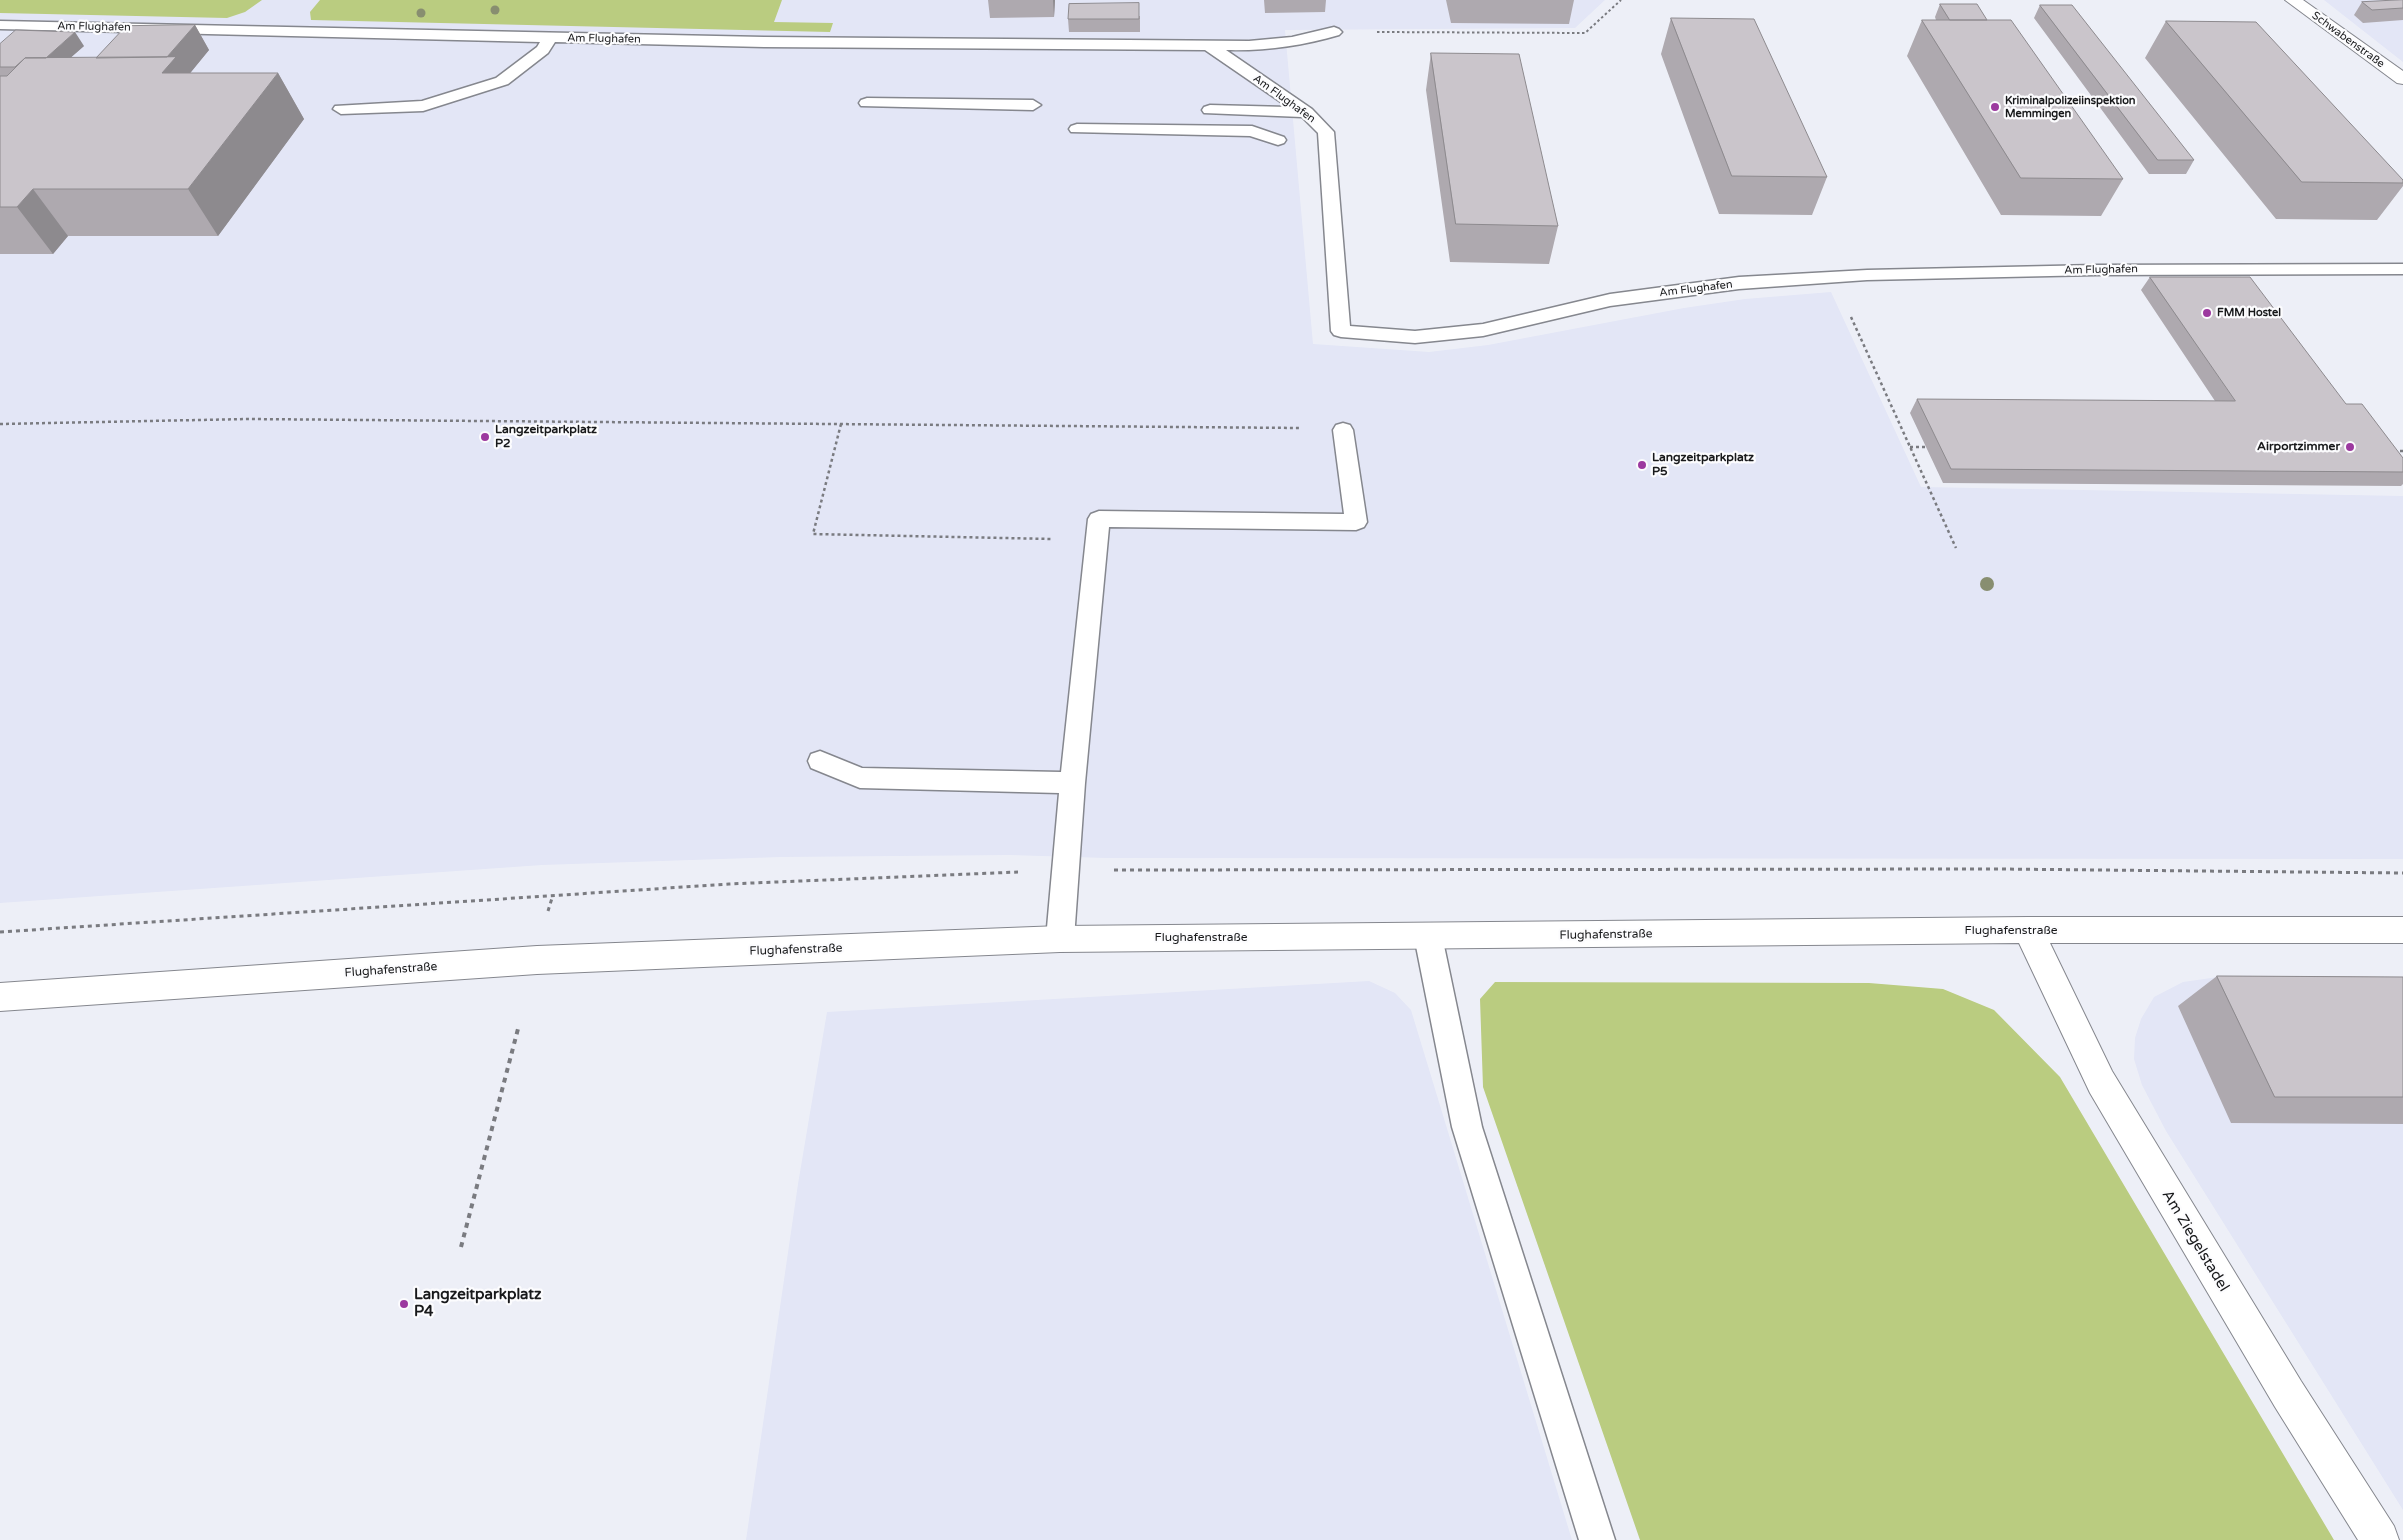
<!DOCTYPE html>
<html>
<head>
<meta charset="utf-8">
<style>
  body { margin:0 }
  canvas { display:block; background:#edeff7 }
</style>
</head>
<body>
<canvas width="2403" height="1540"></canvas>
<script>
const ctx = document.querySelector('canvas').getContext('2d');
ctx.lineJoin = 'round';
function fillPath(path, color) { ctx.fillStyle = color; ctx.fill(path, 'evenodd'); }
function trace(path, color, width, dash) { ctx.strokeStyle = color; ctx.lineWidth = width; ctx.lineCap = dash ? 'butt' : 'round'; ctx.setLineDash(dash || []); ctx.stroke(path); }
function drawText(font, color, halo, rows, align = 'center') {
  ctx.font = font + ' "Varela Round",sans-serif'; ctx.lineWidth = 4.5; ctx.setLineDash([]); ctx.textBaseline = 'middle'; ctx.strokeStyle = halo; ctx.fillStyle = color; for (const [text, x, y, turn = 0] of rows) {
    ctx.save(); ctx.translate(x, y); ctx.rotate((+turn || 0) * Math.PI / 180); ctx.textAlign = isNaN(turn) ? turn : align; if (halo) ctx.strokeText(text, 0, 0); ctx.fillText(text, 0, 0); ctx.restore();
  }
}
fillPath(new Path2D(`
  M 0,0 L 1605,0 L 1575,28 L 1285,30 L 1313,344 L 1429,352 L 1488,345 L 1684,308 L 1745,299 L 1831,292 L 1921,487 L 2403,496 L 2403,859 L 1106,858 L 1010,855 L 781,857 L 542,865 L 0,903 Z
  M 2324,0 L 2403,0 L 2403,62 Z
  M 2218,977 L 2403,979 L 2403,1510 L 2166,1131 L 2142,1085 L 2134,1059 L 2135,1038 L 2141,1019 L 2154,997 L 2183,982 Z
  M 1369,981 L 1395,993 L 1411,1010 L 1572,1540 L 746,1540 L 798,1184 L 827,1012 Z`), '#e3e6f6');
fillPath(new Path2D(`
  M 0,0 L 262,0 L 245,12 L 227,18 L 0,13 Z
  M 320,0 L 782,0 L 774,22 L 833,23 L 830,32 L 311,20 L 310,12 Z
  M 1495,982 L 1869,983 L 1943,989 L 1994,1010 L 2060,1077 L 2334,1540 L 1640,1540 L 1483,1087 L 1480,999 Z`), '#bacc80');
const lane = new Path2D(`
  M 0,21 L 764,37 L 1249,41 L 1292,37 L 1334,27 L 1339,29 L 1342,32 L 1339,35 C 1302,46 1265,51 1226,50 L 1312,109 L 1334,132 L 1350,326 L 1415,331 L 1483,324 L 1610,294 L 1739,277 L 1867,270 L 2096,265 L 2403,264 L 2403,274 L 2096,275 L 1867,280 L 1739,289 L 1610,306 L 1483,336 L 1415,343 L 1341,337 L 1334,335 L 1331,331 L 1318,133 L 1302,117 L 1204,113 L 1202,110 L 1204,107 L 1210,105 L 1288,107 L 1205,50 L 764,47 L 555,42 L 548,53 L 508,84 L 423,111 L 341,114 L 333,109 L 335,106 L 422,101 L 496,78 L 537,47 L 540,42 L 0,29 Z
  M 867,98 L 1033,100 L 1041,105 L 1033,110 L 861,106 L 859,103 L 861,100 Z
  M 1077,124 L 1252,126 L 1284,137 L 1286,140 L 1284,143 L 1278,145 L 1250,136 L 1071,132 L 1069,129 L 1071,126 Z
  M 1343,423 L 1350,425 L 1353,430 L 1367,522 L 1364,527 L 1356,530 L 1109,527 L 1085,783 L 1074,939 L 1070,948 L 1060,951 L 1050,948 L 1046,939 L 1059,793 L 860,788 L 811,768 L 808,761 L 811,754 L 820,751 L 862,768 L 1061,772 L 1088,519 L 1091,514 L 1099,511 L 1344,514 L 1333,430 L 1336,425 Z
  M 1428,924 L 1438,928 L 1442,936 L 1482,1127 L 1615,1540 L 1579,1540 L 1452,1127 L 1414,936 L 1418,928 Z`);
const street = new Path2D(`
  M 2285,0 L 2303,0 L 2403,71 L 2403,84 L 2397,83 Z
  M 2028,917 L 2403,917 L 2403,943 L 2050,943 L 2112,1071 L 2301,1381 L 2394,1526 L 2399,1540 L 2358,1540 L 2275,1407 L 2090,1093 L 2019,943 L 1060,952 L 537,974 L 0,1011 L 0,983 L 537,946 L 1060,926 Z`);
trace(lane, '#85878e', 3);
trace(street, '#85878e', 2);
trace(new Path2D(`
  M 1377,32 L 1585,33 L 1621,0`), '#7a7b80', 2, [2.5, 2.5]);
trace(new Path2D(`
  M 1851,317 L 1956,548
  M 0,424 L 248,419 L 1299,428
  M 841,424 L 813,534 L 1051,539
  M 1910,447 L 1926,447
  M 2394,451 L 2403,451`), '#7a7b80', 2.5, [3, 3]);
trace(new Path2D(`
  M 1114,870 L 1999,869 L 2403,873
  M 548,911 L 553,895
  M 0,932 L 729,884 L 1018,872`), '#7a7b80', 3, [4, 4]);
trace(new Path2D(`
  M 461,1247 L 519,1025`), '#7a7b80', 4, [5, 5]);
fillPath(lane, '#fff');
fillPath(street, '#fff');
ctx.fillStyle = '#888e70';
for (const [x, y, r] of [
  [495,10,4.5],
  [421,13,4.5],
  [1987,584,7]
]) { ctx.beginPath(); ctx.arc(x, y, r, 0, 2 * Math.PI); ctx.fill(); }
fillPath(new Path2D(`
  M 988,0 L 1055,0 L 1054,17 L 990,18 Z
  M 1264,0 L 1326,0 L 1325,12 L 1265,13 Z
  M 1446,0 L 1574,0 L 1569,24 L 1451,23 Z
  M 2403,0 L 2403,20 L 2363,23 L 2354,15 L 2362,2 Z
  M 1940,4 L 1987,20 L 2123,179 L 2101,216 L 2001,215 L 1907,56 L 1922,20 L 1936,20 L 1935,17 Z
  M 2040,5 L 2194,160 L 2186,174 L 2149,174 L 2034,18 Z
  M 1140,16 L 1140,32 L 1069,32 L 1068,19 Z
  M 1671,18 L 1827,177 L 1812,215 L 1719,214 L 1661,54 Z
  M 2166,21 L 2403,180 L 2403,186 L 2377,220 L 2276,219 L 2145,58 Z
  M 195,25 L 209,50 L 190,73 L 278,73 L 304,119 L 218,236 L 68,236 L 53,254 L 0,254 L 0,44 L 84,46 L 70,58 L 96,58 Z
  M 1431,53 L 1558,226 L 1549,264 L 1450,262 L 1426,90 Z
  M 2150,277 L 2346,404 L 2403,458 L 2403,484 L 2401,486 L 1943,483 L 1910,413 L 1917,399 L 2215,401 L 2141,290 Z
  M 2217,976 L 2403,977 L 2403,1124 L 2231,1123 L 2178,1006 Z`), '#aea9af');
fillPath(new Path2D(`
  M 1053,0 L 1055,0 L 1054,17 Z
  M 195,25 L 209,50 L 187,77 L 162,73 L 161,64 Z
  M 75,32 L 84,46 L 44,81 L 35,68 Z
  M 278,73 L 304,119 L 218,236 L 188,189 Z
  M 33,189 L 68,236 L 53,254 L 17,207 Z`), '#8d8a8e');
const building = new Path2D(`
  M 2403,0 L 2403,8 L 2372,10 L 2362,2 Z
  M 1139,3 L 1139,19 L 1068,19 L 1069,4 Z
  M 1940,4 L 1977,4 L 1987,20 L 1950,20 Z
  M 2040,5 L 2072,5 L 2194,160 L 2158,160 Z
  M 1671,18 L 1754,19 L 1827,177 L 1732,176 Z
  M 1922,20 L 2011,20 L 2123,179 L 2021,178 Z
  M 2166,21 L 2256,22 L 2403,180 L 2403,183 L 2302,182 Z
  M 195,25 L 167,57 L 96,58 L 126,26 Z
  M 16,30 L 75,32 L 46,58 L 25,58 L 15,67 L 0,67 L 0,44 Z
  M 1431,53 L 1519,54 L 1558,226 L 1456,224 Z
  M 176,57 L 162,73 L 278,73 L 188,189 L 33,189 L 17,207 L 0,207 L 0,76 L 7,76 L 25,58 Z
  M 2150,277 L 2250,277 L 2346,404 L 2362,404 L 2403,458 L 2403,472 L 1951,469 L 1917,399 L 2235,401 Z
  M 2217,976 L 2403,977 L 2403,1097 L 2275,1097 Z`);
fillPath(building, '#cac5cb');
trace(building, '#8d8a8e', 1);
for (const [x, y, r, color] of [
  [1995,107,5,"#9c399f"],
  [2207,313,5,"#9c399f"],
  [485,437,5,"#9c399f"],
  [2350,447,5,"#9c399f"],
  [1642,465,5,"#9c399f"],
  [404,1304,5,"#9c399f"]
]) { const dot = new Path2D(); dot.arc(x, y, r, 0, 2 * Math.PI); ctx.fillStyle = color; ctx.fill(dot); trace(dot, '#fcfcfe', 2); }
drawText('11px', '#18191b', '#fcfcfe', [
  ["Am Flughafen",94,27,1],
  ["Am Flughafen",604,39,1],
  ["Schwabenstraße",2348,40,36],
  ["Am Flughafen",1284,99,36],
  ["Am Flughafen",2101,270,-1],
  ["Am Flughafen",1696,289,-7]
]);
drawText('bold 11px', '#18191b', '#fcfcfe', [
  ["Kriminalpolizeiinspektion",2005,101],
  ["Memmingen",2005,114],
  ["FMM Hostel",2217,313]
], 'left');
drawText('bold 12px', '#18191b', '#fcfcfe', [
  ["Langzeitparkplatz",495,430],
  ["P2",495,444],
  ["Airportzimmer",2340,447,"right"],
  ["Langzeitparkplatz",1652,458],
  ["P5",1652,472]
], 'left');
drawText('12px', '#18191b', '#fcfcfe', [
  ["Flughafenstraße",2011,931],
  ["Flughafenstraße",1606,935,-1],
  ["Flughafenstraße",1201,938],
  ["Flughafenstraße",796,950,-2],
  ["Flughafenstraße",391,970,-4]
]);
drawText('15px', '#18191b', '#fcfcfe', [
  ["Am Ziegelstadel",2195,1241,59]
]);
drawText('bold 15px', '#18191b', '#fcfcfe', [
  ["Langzeitparkplatz",414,1295],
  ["P4",414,1312]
], 'left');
</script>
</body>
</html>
